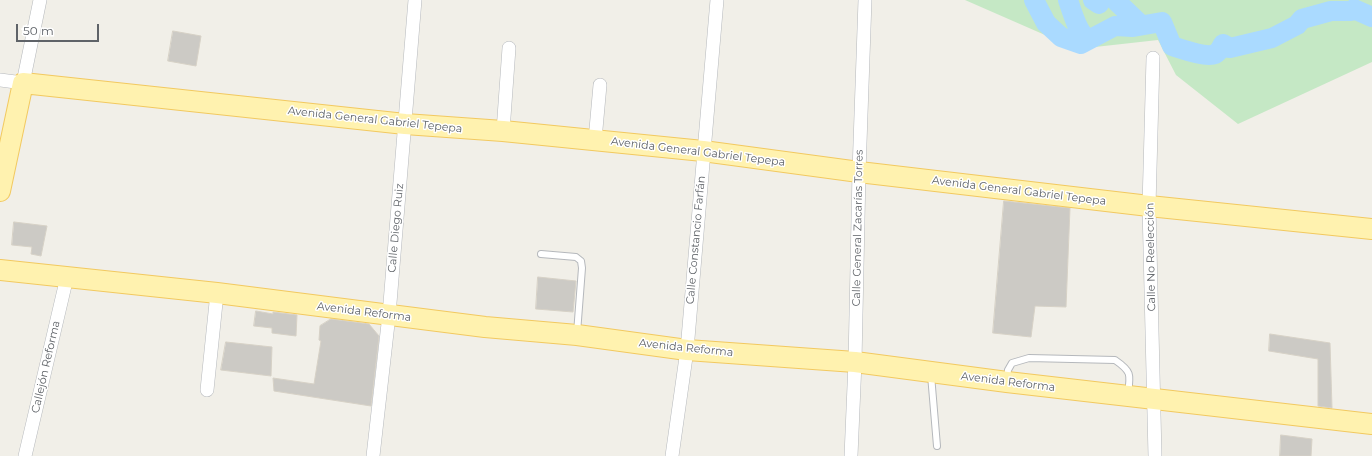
<!DOCTYPE html>
<html>
<head>
<meta charset="utf-8">
<style>
  body { margin:0 }
  #map { position:relative; width:1372px; height:456px; overflow:hidden; background:#f1efe8; font-family:Montserrat,sans-serif }
  canvas { display:block }
  .scale { position:absolute; left:16px; top:24px; width:83px; height:18px; box-sizing:border-box; border:2px solid #5f6368; border-top:0; padding-left:5px; font-size:12px; line-height:14px; white-space:nowrap; color:#5f6368; -webkit-text-stroke:3px #fff; paint-order:stroke }
</style>
</head>
<body>
<div id="map">
<canvas width="1372" height="456"></canvas>
<div class="scale">50 m</div>
</div>
<script>
const ctx = document.querySelector('canvas').getContext('2d');
ctx.lineJoin = 'round';
function fillPath(path, color) { ctx.fillStyle = color; ctx.fill(path, 'evenodd'); }
function trace(path, color, width, dash) { ctx.strokeStyle = color; ctx.lineWidth = width; ctx.lineCap = dash ? 'butt' : 'round'; ctx.setLineDash(dash || []); ctx.stroke(path); }
function drawText(font, color, halo, rows, align = 'center') {
  ctx.font = font + ' Montserrat,sans-serif'; ctx.lineWidth = 3; ctx.setLineDash([]); ctx.textBaseline = 'middle'; ctx.strokeStyle = halo; ctx.fillStyle = color; for (const [text, x, y, turn = 0] of rows) {
    ctx.save(); ctx.translate(x, y); ctx.rotate((+turn || 0) * Math.PI / 180); ctx.textAlign = isNaN(turn) ? turn : align; if (halo) ctx.strokeText(text, 0, 0); ctx.fillText(text, 0, 0); ctx.restore();
  }
}
fillPath(new Path2D(`
  M 965,0 L 1372,0 L 1372,62 L 1238,124 L 1176,75 L 1158,40 L 1077,49 Z`), '#c5e8c5');
trace(new Path2D(`
  M 1034,0 L 1046,23 L 1061,37 L 1081,44 L 1115,26 L 1133,27 L 1162,22 L 1172,46 C 1182,49 1206,58 1215,54 C 1219,52 1221,48 1223,44 L 1230,48 L 1272,38 L 1297,25 L 1302,19 L 1331,11 L 1351,11 L 1354,9 L 1372,17
  M 1068,0 C 1072,11 1078,35 1089,39
  M 1093,0 L 1099,4
  M 1115,0 L 1141,25`), '#aadaff', 20);
const building = new Path2D(`
  M 173,31 L 201,36 L 196,66 L 168,61 Z
  M 1004,201 L 1070,208 L 1066,307 L 1035,306 L 1031,337 L 993,333 Z
  M 14,222 L 47,226 L 41,256 L 31,254 L 32,247 L 12,245 Z
  M 538,277 L 576,281 L 573,312 L 536,309 Z
  M 256,311 L 273,314 L 273,312 L 297,315 L 296,336 L 272,333 L 272,328 L 254,326 Z
  M 331,319 L 369,324 L 379,336 L 371,406 L 274,391 L 273,378 L 314,384 L 321,341 L 319,340 L 320,326 Z
  M 1270,334 L 1330,343 L 1332,408 L 1318,406 L 1318,359 L 1269,351 Z
  M 226,342 L 272,347 L 271,376 L 221,370 Z
  M 1281,435 L 1312,439 L 1311,456 L 1280,456 Z`);
fillPath(building, '#cccac5');
trace(building, '#d6d1c6', 1);
const service = new Path2D(`
  M 541,254 L 576,257 L 581,261 L 582,268 L 577,333
  M 931,375 L 937,446
  M 1007,379 L 1008,370 L 1012,363 L 1029,358 L 1115,360 C 1131,371 1131,374 1128,393`);
const minor = new Path2D(`
  M 1153,58 L 1149,206 L 1155,456
  M 0,80 L 23,83 L 40,0
  M 503,131 L 509,48
  M 595,140 L 600,85
  M 207,390 L 217,293
  M 25,456 L 67,277
  M 373,456 L 389,315 L 415,0
  M 672,456 L 687,350 L 717,0
  M 851,456 L 855,362 L 859,172 L 865,0`);
const primary = new Path2D(`
  M 0,191 L 23,83 L 405,124 L 503,131 L 703,151 L 859,172 L 1149,206 L 1372,229
  M 0,270 L 217,293 L 485,327 L 577,335 L 687,350 L 855,362 L 1007,382 L 1372,424`);
trace(service, '#b5b8bc', 8);
trace(minor, '#b5b8bc', 14);
trace(primary, '#f2c960', 22);
trace(service, '#fff', 6);
trace(minor, '#fff', 13);
trace(primary, '#fff2af', 20);
drawText('11px', '#5f6368', '#fff', [
  ["Avenida General Gabriel Tepepa",375,120,6],
  ["Avenida General Gabriel Tepepa",698,152,7],
  ["Avenida General Gabriel Tepepa",1019,191,7],
  ["Calle Diego Ruiz",396,228,-85],
  ["Calle General Zacarías Torres",858,228,-89],
  ["Calle Constancio Farfán",696,240,-85],
  ["Calle No Reelección",1151,257,-91],
  ["Avenida Reforma",364,312,7],
  ["Avenida Reforma",686,348,6],
  ["Callejón Reforma",46,367,-77],
  ["Avenida Reforma",1008,382,7]
]);
</script>
</body>
</html>
